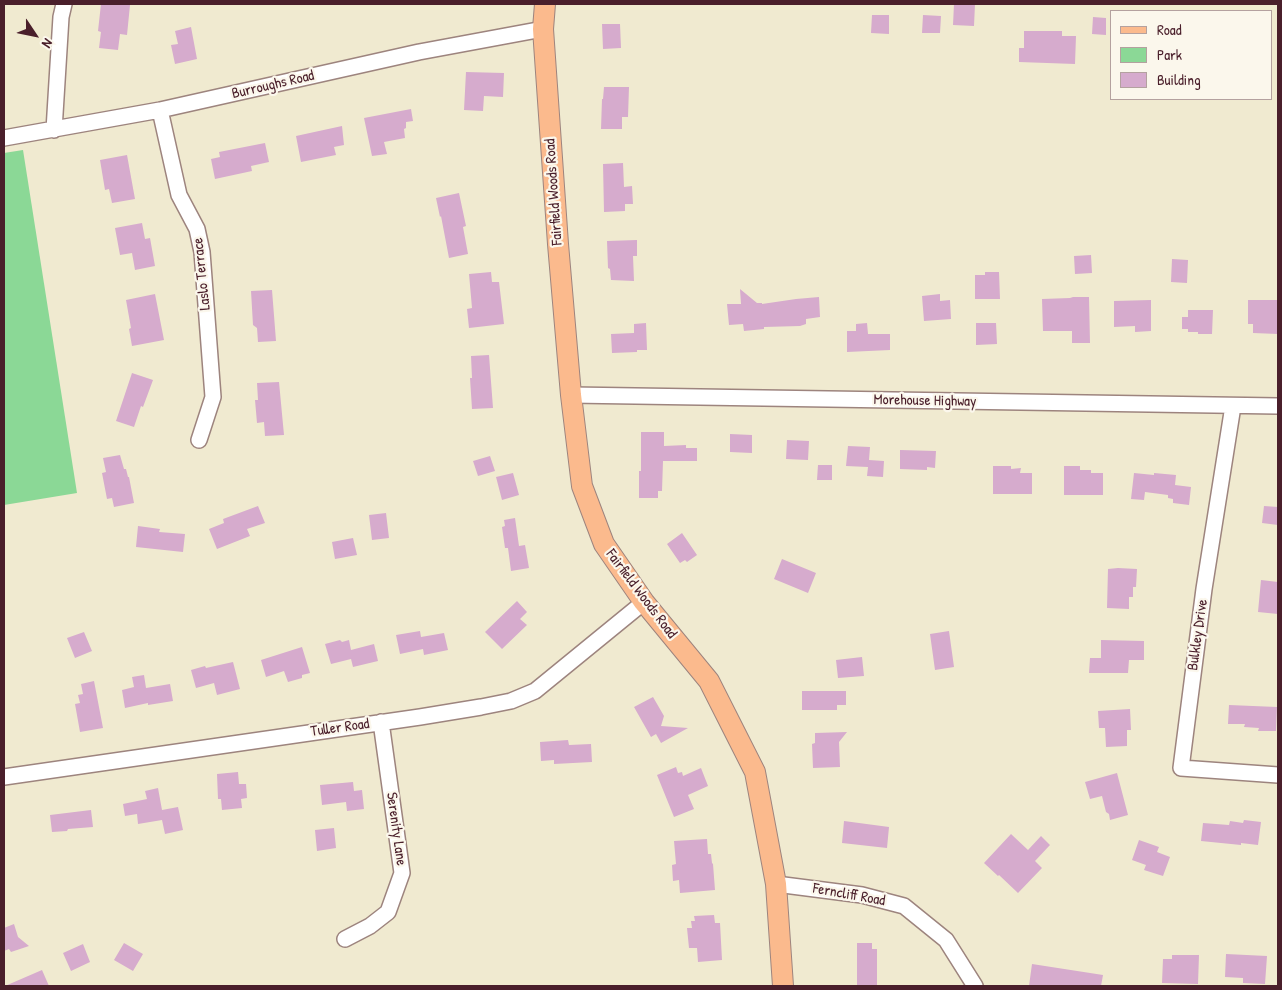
<!DOCTYPE html>
<html>
<head>
<meta charset="utf-8">
<style>
  body { margin:0 }
  #map { position:relative; width:1282px; height:990px; overflow:hidden; background:#f0ead0; font-family:"Patrick Hand",sans-serif }
  canvas { display:block }
  .frame { position:absolute; inset:0; border:5px solid #4a1f2b; pointer-events:none }
  .legend { position:absolute; left:1110px; top:10px; width:162px; height:90px; box-sizing:border-box; background:#fbf7ec; border:1px solid #b4a19f; margin:0; padding:6px 9px; list-style:none; font-size:15px; color:#4a1f2b }
  .legend li { display:flex; align-items:center; gap:10px; height:25px }
  .legend b { width:25px; border:1px solid #b4a19f }
  .north { position:absolute; left:10px; top:10px; width:50px; height:50px; -webkit-text-stroke:4px #fbf7ec; paint-order:stroke; rotate:124deg; font-size:14px; font-weight:700; line-height:20px; text-align:center; color:#4a1f2b }
  .north::after { content:''; display:block; margin:auto; width:18px; height:22px; background:#4a1f2b; clip-path:polygon(50% 0,100% 100%,50% 72%,0 100%) }
</style>
</head>
<body>
<div id="map">
<canvas width="1282" height="990"></canvas>
<div class="frame"></div>
<ul class="legend">
<li><b style="height:6px;background:#fbba8d"></b>Road</li>
<li><b style="height:14px;background:#8bd896"></b>Park</li>
<li><b style="height:14px;background:#d6abcd"></b>Building</li>
</ul>
<div class="north">N</div>
</div>
<script>
const ctx = document.querySelector('canvas').getContext('2d');
ctx.lineJoin = 'round';
function fillPath(path, color) { ctx.fillStyle = color; ctx.fill(path, 'evenodd'); }
function trace(path, color, width, dash) { ctx.strokeStyle = color; ctx.lineWidth = width; ctx.lineCap = dash ? 'butt' : 'round'; ctx.setLineDash(dash || []); ctx.stroke(path); }
function drawText(font, color, halo, rows, align = 'center') {
  ctx.font = font + ' "Patrick Hand",sans-serif'; ctx.lineWidth = 4.5; ctx.setLineDash([]); ctx.textBaseline = 'middle'; ctx.strokeStyle = halo; ctx.fillStyle = color; for (const [text, x, y, turn = 0] of rows) {
    ctx.save(); ctx.translate(x, y); ctx.rotate((+turn || 0) * Math.PI / 180); ctx.textAlign = isNaN(turn) ? turn : align; if (halo) ctx.strokeText(text, 0, 0); ctx.fillText(text, 0, 0); ctx.restore();
  }
}
fillPath(new Path2D(`
  M 23,150 L 77,493 L 4,505 L 4,153 Z`), '#8bd896');
fillPath(new Path2D(`
  M 101,4 L 130,5 L 127,35 L 120,34 L 118,50 L 99,48 L 101,32 L 98,31 Z
  M 954,4 L 975,4 L 974,26 L 953,25 Z
  M 872,15 L 889,15 L 889,34 L 871,33 Z
  M 923,15 L 941,16 L 940,33 L 922,33 Z
  M 1093,17 L 1106,18 L 1106,35 L 1092,34 Z
  M 602,24 L 620,24 L 621,48 L 603,49 Z
  M 191,27 L 197,59 L 175,64 L 171,45 L 178,44 L 175,31 Z
  M 1024,31 L 1062,31 L 1062,36 L 1076,36 L 1075,64 L 1019,62 L 1019,48 L 1024,48 Z
  M 466,72 L 504,73 L 503,97 L 484,96 L 483,111 L 464,110 Z
  M 604,87 L 629,87 L 628,117 L 622,117 L 622,129 L 601,129 L 602,99 L 603,99 Z
  M 411,109 L 413,121 L 406,122 L 406,128 L 404,129 L 405,138 L 384,142 L 387,154 L 372,156 L 364,118 Z
  M 342,126 L 344,145 L 334,147 L 336,155 L 301,162 L 296,136 Z
  M 265,143 L 269,162 L 251,166 L 252,171 L 215,179 L 211,159 L 220,157 L 219,152 Z
  M 127,155 L 135,199 L 112,203 L 109,189 L 105,190 L 100,160 Z
  M 623,163 L 624,187 L 632,186 L 633,204 L 625,204 L 625,211 L 604,212 L 603,164 Z
  M 459,193 L 466,226 L 463,227 L 468,254 L 449,258 L 441,216 L 440,217 L 436,198 Z
  M 142,223 L 145,239 L 150,238 L 155,266 L 135,270 L 132,253 L 120,255 L 115,228 Z
  M 637,240 L 637,256 L 633,256 L 634,281 L 611,280 L 610,269 L 608,268 L 607,241 Z
  M 1091,255 L 1092,273 L 1075,274 L 1074,256 Z
  M 1172,259 L 1188,260 L 1187,283 L 1171,282 Z
  M 491,272 L 492,282 L 499,282 L 504,324 L 469,328 L 467,309 L 472,308 L 469,274 Z
  M 985,272 L 999,272 L 1000,299 L 975,299 L 975,275 L 985,275 Z
  M 740,289 L 757,303 L 762,303 L 762,304 L 796,299 L 819,297 L 820,317 L 806,319 L 806,324 L 800,326 L 764,327 L 764,329 L 744,331 L 743,324 L 729,325 L 727,304 L 741,304 Z
  M 272,290 L 276,341 L 258,342 L 257,328 L 253,325 L 251,291 Z
  M 155,294 L 164,340 L 132,346 L 129,329 L 131,328 L 126,300 Z
  M 940,294 L 940,301 L 950,300 L 951,319 L 924,321 L 922,296 Z
  M 1073,297 L 1089,297 L 1090,343 L 1072,343 L 1072,331 L 1043,331 L 1042,299 L 1070,298 Z
  M 1151,300 L 1151,331 L 1135,332 L 1135,326 L 1114,327 L 1114,301 Z
  M 1248,300 L 1278,300 L 1278,334 L 1253,333 L 1253,324 L 1248,324 Z
  M 1188,310 L 1213,310 L 1212,334 L 1198,334 L 1198,332 L 1188,332 L 1188,329 L 1182,329 L 1182,317 L 1188,317 Z
  M 646,323 L 647,350 L 637,350 L 637,352 L 612,353 L 611,334 L 634,333 L 634,324 Z
  M 867,323 L 868,334 L 890,334 L 890,350 L 847,352 L 847,331 L 856,331 L 856,324 Z
  M 976,323 L 996,323 L 997,344 L 976,345 Z
  M 489,355 L 493,408 L 472,409 L 470,378 L 472,378 L 471,356 Z
  M 132,373 L 153,380 L 143,407 L 141,406 L 134,427 L 116,421 Z
  M 279,382 L 284,435 L 265,436 L 264,422 L 257,423 L 255,400 L 258,400 L 257,383 Z
  M 641,432 L 664,432 L 664,446 L 686,445 L 686,448 L 697,448 L 697,461 L 663,461 L 662,491 L 658,491 L 658,498 L 639,498 L 639,471 L 641,471 Z
  M 730,434 L 752,435 L 752,453 L 730,452 Z
  M 787,440 L 809,441 L 808,460 L 786,459 Z
  M 848,446 L 870,447 L 869,460 L 884,461 L 883,477 L 867,476 L 868,467 L 846,466 Z
  M 900,450 L 936,451 L 935,468 L 927,467 L 927,470 L 900,469 Z
  M 120,455 L 124,469 L 126,469 L 128,477 L 129,477 L 134,503 L 114,507 L 112,498 L 107,499 L 102,473 L 106,472 L 103,458 Z
  M 490,456 L 495,471 L 478,476 L 473,461 Z
  M 818,465 L 832,465 L 832,480 L 817,480 Z
  M 993,466 L 1011,466 L 1011,469 L 1021,468 L 1020,473 L 1032,473 L 1032,494 L 993,494 Z
  M 1064,466 L 1080,466 L 1080,470 L 1091,470 L 1091,473 L 1103,473 L 1103,495 L 1064,495 Z
  M 513,473 L 519,495 L 502,500 L 496,477 Z
  M 1134,473 L 1154,475 L 1154,473 L 1176,475 L 1175,485 L 1191,487 L 1189,505 L 1173,503 L 1173,499 L 1168,498 L 1168,495 L 1145,492 L 1144,500 L 1131,499 Z
  M 258,506 L 265,523 L 247,529 L 250,536 L 217,549 L 209,529 L 224,523 L 223,519 Z
  M 1264,506 L 1278,507 L 1278,525 L 1262,523 Z
  M 386,513 L 389,538 L 372,540 L 369,515 Z
  M 515,518 L 519,546 L 525,545 L 529,568 L 511,571 L 508,548 L 505,548 L 502,527 L 505,526 L 504,520 Z
  M 138,526 L 160,529 L 159,532 L 185,534 L 183,552 L 136,547 Z
  M 682,533 L 697,555 L 687,562 L 685,560 L 680,563 L 667,544 Z
  M 353,538 L 357,555 L 335,559 L 332,542 Z
  M 782,559 L 816,573 L 808,593 L 774,579 Z
  M 1118,568 L 1137,569 L 1136,587 L 1133,587 L 1133,597 L 1129,597 L 1129,609 L 1107,608 L 1108,569 Z
  M 1261,580 L 1278,582 L 1278,614 L 1258,612 Z
  M 517,601 L 527,612 L 520,619 L 527,625 L 502,649 L 485,632 Z
  M 420,631 L 421,637 L 444,633 L 448,650 L 424,655 L 423,649 L 400,654 L 396,635 Z
  M 949,631 L 954,667 L 935,670 L 930,634 Z
  M 84,632 L 92,651 L 75,658 L 67,638 Z
  M 340,640 L 342,642 L 349,640 L 351,650 L 374,644 L 378,661 L 353,667 L 351,659 L 331,664 L 325,644 Z
  M 1101,640 L 1144,641 L 1144,660 L 1129,660 L 1128,673 L 1089,673 L 1090,658 L 1101,658 Z
  M 302,647 L 310,673 L 302,675 L 302,678 L 288,682 L 284,671 L 266,677 L 261,660 Z
  M 862,657 L 864,676 L 838,678 L 836,660 Z
  M 233,662 L 240,689 L 217,695 L 214,683 L 196,688 L 191,670 L 205,666 L 206,668 Z
  M 144,675 L 146,688 L 170,684 L 173,701 L 148,705 L 148,703 L 125,708 L 122,690 L 134,687 L 132,677 Z
  M 94,681 L 103,728 L 80,732 L 75,704 L 80,703 L 78,695 L 83,694 L 81,684 Z
  M 802,691 L 846,691 L 846,705 L 837,705 L 837,710 L 802,710 Z
  M 653,697 L 664,716 L 661,726 L 688,728 L 661,743 L 656,734 L 651,737 L 634,707 Z
  M 1229,705 L 1277,707 L 1276,731 L 1258,731 L 1259,728 L 1244,727 L 1245,724 L 1228,724 Z
  M 1130,709 L 1131,730 L 1127,730 L 1127,746 L 1106,747 L 1105,728 L 1099,728 L 1098,711 Z
  M 847,732 L 839,742 L 840,767 L 813,768 L 812,744 L 815,743 L 815,733 Z
  M 568,740 L 569,745 L 591,744 L 592,762 L 554,764 L 554,760 L 541,761 L 540,742 Z
  M 676,767 L 678,773 L 682,772 L 683,776 L 701,768 L 708,786 L 688,795 L 694,809 L 674,817 L 657,775 Z
  M 238,772 L 239,784 L 246,784 L 247,798 L 241,799 L 242,808 L 222,810 L 221,799 L 218,799 L 217,774 Z
  M 1117,773 L 1128,815 L 1110,820 L 1109,814 L 1106,812 L 1102,796 L 1090,799 L 1085,782 Z
  M 353,782 L 354,791 L 362,790 L 364,809 L 347,811 L 346,802 L 322,805 L 320,785 Z
  M 158,788 L 162,810 L 178,807 L 183,830 L 165,834 L 162,820 L 138,824 L 137,814 L 125,816 L 123,804 L 147,799 L 145,791 Z
  M 91,810 L 93,827 L 68,829 L 67,831 L 52,832 L 50,815 Z
  M 1244,820 L 1261,822 L 1258,845 L 1241,843 L 1241,845 L 1201,841 L 1203,823 L 1229,825 L 1230,821 L 1243,823 Z
  M 844,821 L 889,827 L 887,848 L 842,843 Z
  M 334,828 L 336,848 L 317,851 L 315,830 Z
  M 1011,834 L 1028,850 L 1041,836 L 1050,845 L 1035,861 L 1042,868 L 1018,893 L 999,875 L 998,876 L 984,863 Z
  M 707,839 L 708,854 L 711,854 L 712,863 L 713,864 L 715,890 L 680,893 L 679,880 L 673,881 L 672,865 L 676,864 L 674,841 Z
  M 1139,840 L 1159,847 L 1157,852 L 1170,857 L 1163,876 L 1144,870 L 1146,865 L 1132,860 Z
  M 714,915 L 715,923 L 720,923 L 722,960 L 698,962 L 697,948 L 689,948 L 687,928 L 692,928 L 691,921 L 695,921 L 694,916 Z
  M 14,924 L 18,937 L 29,946 L 11,952 L 9,949 L 4,951 L 4,928 Z
  M 124,943 L 143,954 L 133,971 L 114,960 Z
  M 857,943 L 872,943 L 872,949 L 877,949 L 877,986 L 857,986 Z
  M 83,944 L 90,962 L 71,971 L 63,953 Z
  M 1226,954 L 1267,956 L 1265,984 L 1243,983 L 1243,978 L 1225,977 Z
  M 1172,955 L 1199,955 L 1198,984 L 1162,983 L 1163,959 L 1172,959 Z
  M 1032,964 L 1103,975 L 1101,986 L 1029,986 Z
  M 42,970 L 49,986 L 5,986 Z`), '#d6abcd');
const minor = new Path2D(`
  M 160,110 L 179,195 L 197,229 L 202,252 L 213,397 L 199,440
  M 54,130 L 61,17 L 64,4
  M 4,138 L 160,110 L 419,52 L 543,29
  M 571,395 L 1278,406
  M 1233,406 L 1204,589 L 1181,768 L 1278,775
  M 4,777 L 420,717 L 481,707 L 511,701 L 535,691 L 644,602
  M 776,884 L 862,895 L 904,906 L 946,940 L 975,986
  M 345,939 L 370,926 L 388,912 L 402,873 L 381,722`);
const major = new Path2D(`
  M 545,4 L 543,29 L 558,244 L 571,395 L 582,486 L 604,544 L 644,602 L 709,681 L 755,772 L 776,884 L 783,986`);
trace(minor, '#9d847e', 18);
trace(major, '#9d847e', 22);
trace(minor, '#fff', 15);
trace(major, '#fbba8d', 20);
drawText('15px', '#4a1f2b', '#fbf7ec', [
  ["Burroughs Road",273,85,-13],
  ["Fairfield Woods Road",554,192,-94],
  ["Laslo Terrace",202,274,-96],
  ["Morehouse Highway",925,401,1],
  ["Fairfield Woods Road",641,594,53],
  ["Bulkley Drive",1198,635,-82],
  ["Tuller Road",340,728,-8],
  ["Serenity Lane",396,829,82],
  ["Ferncliff Road",849,895,10]
]);
</script>
</body>
</html>
